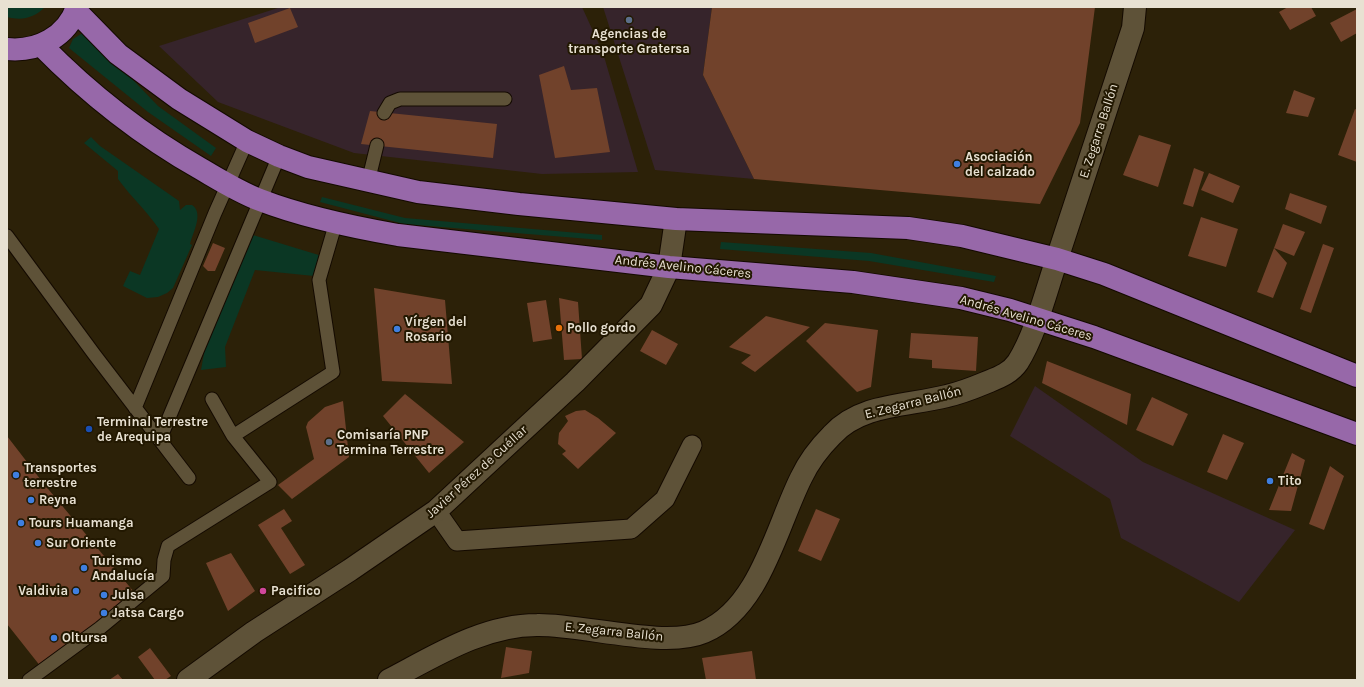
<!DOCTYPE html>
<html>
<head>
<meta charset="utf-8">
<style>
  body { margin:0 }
  #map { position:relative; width:1364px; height:687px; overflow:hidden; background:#2c2108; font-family:Karla,sans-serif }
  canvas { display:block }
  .frame { position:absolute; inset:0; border:8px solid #e8e1d2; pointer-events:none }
</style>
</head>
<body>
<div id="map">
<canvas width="1364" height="687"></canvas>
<div class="frame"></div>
</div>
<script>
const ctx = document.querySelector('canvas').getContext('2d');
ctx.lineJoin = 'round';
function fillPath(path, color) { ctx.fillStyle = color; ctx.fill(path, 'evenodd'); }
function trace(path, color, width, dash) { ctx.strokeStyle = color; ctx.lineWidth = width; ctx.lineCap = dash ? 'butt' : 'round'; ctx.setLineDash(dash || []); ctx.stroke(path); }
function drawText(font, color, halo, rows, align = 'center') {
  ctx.font = font + ' Karla,sans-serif'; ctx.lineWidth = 4; ctx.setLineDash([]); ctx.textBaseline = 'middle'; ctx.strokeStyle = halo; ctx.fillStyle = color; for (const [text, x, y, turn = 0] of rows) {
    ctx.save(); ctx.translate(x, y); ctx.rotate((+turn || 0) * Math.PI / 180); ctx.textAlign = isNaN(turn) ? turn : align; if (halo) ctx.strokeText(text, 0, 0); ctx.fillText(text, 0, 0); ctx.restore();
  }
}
fillPath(new Path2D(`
  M 281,7 L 582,7 L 603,53 L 638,172 L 542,174 L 354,153 L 218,102 L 159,46 Z
  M 603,7 L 712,7 L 703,75 L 754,179 L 655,170 Z
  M 1035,386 L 1143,462 L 1295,530 L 1239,602 L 1121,538 L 1110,499 L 1010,436 Z`), '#36242b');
fillPath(new Path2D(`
  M 7,7 L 45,7 C 34,18 22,21 7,17 Z
  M 81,34 L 89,34 L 158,106 L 216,148 L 211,156 L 148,112 L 69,48 L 73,39 Z
  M 91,137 L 100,146 L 179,201 L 180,210 L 186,205 L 192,205 C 204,213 193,232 190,244 L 192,245 L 173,288 L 167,293 L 158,297 L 147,298 L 123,286 L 130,271 L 140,275 L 159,229 C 147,211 131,197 118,179 L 118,171 L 84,143 Z
  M 322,197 L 405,218 L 602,235 L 602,240 L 404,224 L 320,202 Z
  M 253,235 L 322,256 L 314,276 L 255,270 L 225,347 L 226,367 L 201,370 L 206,342 Z
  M 721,242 L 871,253 L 996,276 L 994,282 L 869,261 L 720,249 Z`), '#0b3724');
fillPath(new Path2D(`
  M 712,7 L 1095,7 L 1080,123 L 1040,204 L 754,179 L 703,75 Z
  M 1288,7 L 1311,7 L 1316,16 L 1290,30 L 1279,12 Z
  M 290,8 L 298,27 L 255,43 L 248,23 Z
  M 1357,9 L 1357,33 L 1341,42 L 1330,23 Z
  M 564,66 L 571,90 L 597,88 L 610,152 L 555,158 L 539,75 Z
  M 1294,90 L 1315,98 L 1308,117 L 1286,113 Z
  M 1355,109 L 1357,110 L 1357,162 L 1338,155 Z
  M 370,111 L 497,124 L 493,158 L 361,144 Z
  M 1139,135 L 1171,145 L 1158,187 L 1123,175 Z
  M 1194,168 L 1204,172 L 1193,207 L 1183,204 Z
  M 1209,173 L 1240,186 L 1233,203 L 1201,190 Z
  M 1290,193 L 1327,206 L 1321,224 L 1285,209 Z
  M 1201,217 L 1238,229 L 1226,267 L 1188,256 Z
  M 1283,224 L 1305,232 L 1294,256 L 1274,248 Z
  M 213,243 L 225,248 L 215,271 L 208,271 L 203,266 Z
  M 1323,244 L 1334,248 L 1311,313 L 1300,309 Z
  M 1274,248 L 1287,263 L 1273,298 L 1257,292 Z
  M 374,288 L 445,300 L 452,384 L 382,381 Z
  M 559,298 L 578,302 L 582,359 L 564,360 Z
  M 546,300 L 552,339 L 533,342 L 527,303 Z
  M 766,316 L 810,327 L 755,372 L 741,363 L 751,355 L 729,347 Z
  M 825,323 L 878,330 L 871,387 L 857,392 L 806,341 Z
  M 652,330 L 678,344 L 666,365 L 640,351 Z
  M 911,333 L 978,337 L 976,371 L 932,368 L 932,360 L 909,358 Z
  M 1047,361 L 1131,394 L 1127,425 L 1042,383 Z
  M 405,394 L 464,442 L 429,473 L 383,416 Z
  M 1152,397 L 1188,414 L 1173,446 L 1136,430 Z
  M 343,401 L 349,457 L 292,499 L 278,485 L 314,459 L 306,427 L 308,422 L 325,407 Z
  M 585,410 L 598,418 L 616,433 L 578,469 L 562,454 L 566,451 L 558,444 L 559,433 L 568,421 L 565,416 L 576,411 Z
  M 1223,434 L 1244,443 L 1227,480 L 1207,472 Z
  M 7,436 L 44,484 L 134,592 L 91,630 L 41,667 L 7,624 Z
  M 1292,453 L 1305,460 L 1291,511 L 1269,510 Z
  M 1330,466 L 1344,476 L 1324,530 L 1309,524 Z
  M 284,509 L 292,521 L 281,528 L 305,565 L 290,574 L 258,525 Z
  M 816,509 L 840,519 L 821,561 L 798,551 Z
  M 231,553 L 255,591 L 228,611 L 206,563 Z
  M 506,647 L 532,651 L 529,673 L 501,678 Z
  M 150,648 L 171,676 L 165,680 L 155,680 L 138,657 Z
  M 752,651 L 756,680 L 706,680 L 702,658 Z
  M 118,674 L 123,680 L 109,680 Z`), '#71422b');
const service = new Path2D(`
  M 384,113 L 390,103 L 400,99 L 505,99
  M 368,182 L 377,145
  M 7,236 L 94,354 L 189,478
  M 212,399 L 233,436
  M 135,408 L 215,213 L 247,141
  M 160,439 L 279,156
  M 29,680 L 100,628 L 163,576 L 164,560 L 168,546 L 270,482 L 233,436 L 333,372 L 319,280 L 336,222`);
const pedestrian = new Path2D(`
  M 436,511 L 457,541 L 631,529 L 665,499 L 692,445`);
const minor = new Path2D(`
  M 1057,259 L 1133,28 L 1135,7`);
const tertiary = new Path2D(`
  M 188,680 L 254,632 L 350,570 L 436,511 L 575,382 L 651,305 L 669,267 L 676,219
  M 389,680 C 435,656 483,625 537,625 C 582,624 665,649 704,632 C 760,608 776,528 801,478 C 808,463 820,447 832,435 C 861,403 909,406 947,396 C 960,393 973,388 985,383 C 997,378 1010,374 1018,362 C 1036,333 1046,291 1057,259`);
const trunk = new Path2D(`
  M 76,11 L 118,54 L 179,99 L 247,141 L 279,156 L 308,167 L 418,192 L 519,204 L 676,219 L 908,228 L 962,236 L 1057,259 L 1104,274 L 1357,376
  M 41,45 C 89,94 141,135 201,169 C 220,180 239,192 260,200 C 304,217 352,227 398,235 L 669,267 L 853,282 L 961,298 L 1010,310 L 1094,337 L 1357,434
  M 7,49 C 37,52 67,37 77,7`);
trace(service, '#140a00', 15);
trace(pedestrian, '#140a00', 21);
trace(minor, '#140a00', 24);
trace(tertiary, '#140a00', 24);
trace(trunk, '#140a00', 24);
trace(service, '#5e5238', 13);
trace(pedestrian, '#5e5238', 19);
trace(minor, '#5e5238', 22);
trace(tertiary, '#5e5238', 22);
trace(trunk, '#9768a9', 22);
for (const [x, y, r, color] of [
  [629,20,4,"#5c6f8a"],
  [957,164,4,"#3f7fe0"],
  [559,328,4,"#e8710a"],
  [397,329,4,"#3f7fe0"],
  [89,429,4,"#1a4fb4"],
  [329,442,4,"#5c6f8a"],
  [16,475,4,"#3f7fe0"],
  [1270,481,4,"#3f7fe0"],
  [31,500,4,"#3f7fe0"],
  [21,523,4,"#3f7fe0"],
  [38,543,4,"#3f7fe0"],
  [84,568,4,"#3f7fe0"],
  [76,591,4,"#3f7fe0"],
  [263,591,4,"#d1479c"],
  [104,595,4,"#3f7fe0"],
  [104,613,4,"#3f7fe0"],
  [54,638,4,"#3f7fe0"]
]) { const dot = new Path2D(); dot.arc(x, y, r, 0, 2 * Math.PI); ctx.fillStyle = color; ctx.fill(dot); trace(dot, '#221801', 1.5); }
drawText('bold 13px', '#e8e1d2', '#221801', [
  ["Agencias de",629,34,"center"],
  ["transporte Gratersa",629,49,"center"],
  ["Asociación",965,157],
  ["del calzado",965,172],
  ["Vírgen del",405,322],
  ["Rosario",405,337],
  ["Pollo gordo",567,328],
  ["Terminal Terrestre",97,422],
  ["de Arequipa",97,437],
  ["Comisaría PNP",337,435],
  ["Termina Terrestre",337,450],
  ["Transportes",24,468],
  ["terrestre",24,483],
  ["Tito",1278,481],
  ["Reyna",39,500],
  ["Tours Huamanga",29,523],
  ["Sur Oriente",46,543],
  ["Turismo",92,561],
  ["Andalucía",92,576],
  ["Valdivia",68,591,"right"],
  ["Pacifico",271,591],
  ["Julsa",112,595],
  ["Jatsa Cargo",112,613],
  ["Oltursa",62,638]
], 'left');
drawText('13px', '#e8e1d2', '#221801', [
  ["E. Zegarra Ballón",1099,131,-72],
  ["Andrés Avelino Cáceres",683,267,6],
  ["Andrés Avelino Cáceres",1026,318,16],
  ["E. Zegarra Ballón",913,403,-14],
  ["Javier Pérez de Cuéllar",477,472,-42],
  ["E. Zegarra Ballón",614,632,6]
]);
</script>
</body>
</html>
